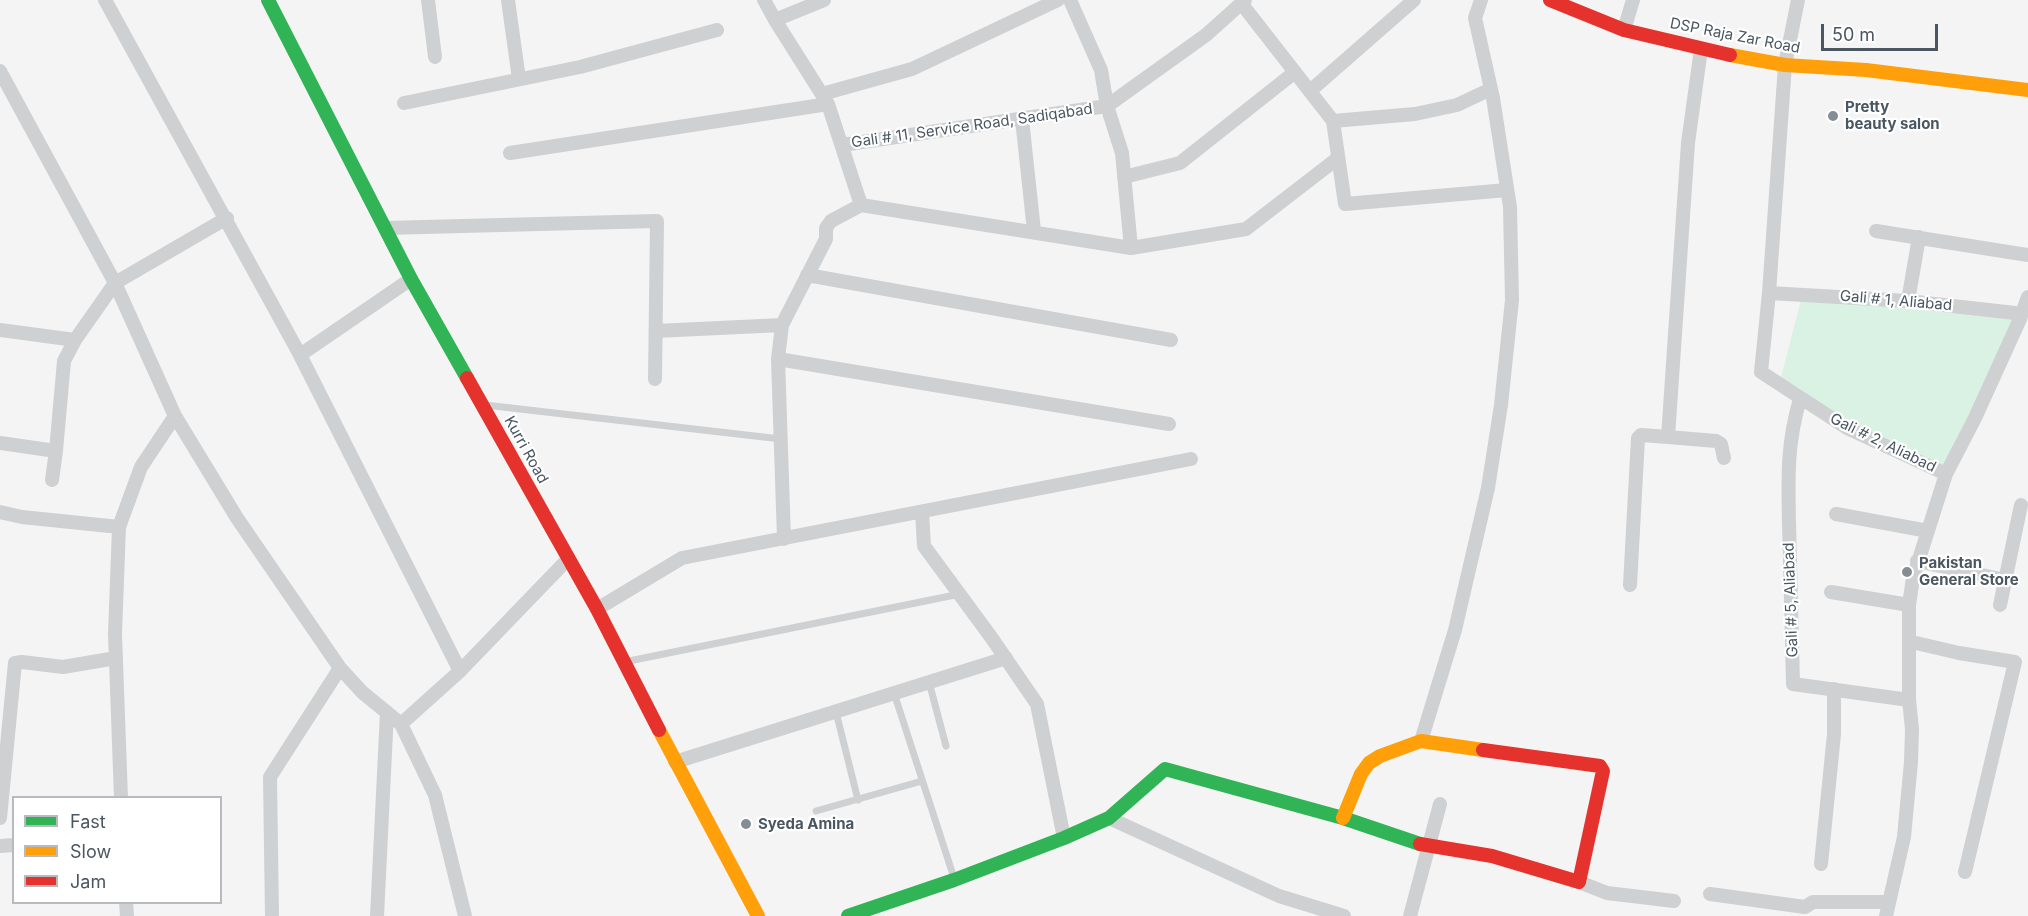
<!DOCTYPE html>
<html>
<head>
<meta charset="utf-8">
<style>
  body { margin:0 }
  #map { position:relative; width:2028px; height:916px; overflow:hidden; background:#f4f4f4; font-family:Inter,sans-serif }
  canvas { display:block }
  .legend { position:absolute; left:12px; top:796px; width:210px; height:108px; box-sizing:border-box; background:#fff; border:2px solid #b7bbc0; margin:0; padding:8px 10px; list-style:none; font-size:18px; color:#4a5661 }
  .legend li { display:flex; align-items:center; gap:12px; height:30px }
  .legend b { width:30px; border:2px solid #b7bbc0 }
  .scale { position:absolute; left:1821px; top:24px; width:117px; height:27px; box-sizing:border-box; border:3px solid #4a5661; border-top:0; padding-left:8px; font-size:18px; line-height:21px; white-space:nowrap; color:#4a5661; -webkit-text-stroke:4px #fff; paint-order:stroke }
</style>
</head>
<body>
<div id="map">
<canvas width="2028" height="916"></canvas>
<ul class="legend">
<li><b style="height:8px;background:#30b455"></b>Fast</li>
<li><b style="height:8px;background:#ff9f0a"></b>Slow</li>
<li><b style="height:8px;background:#e5322d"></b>Jam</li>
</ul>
<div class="scale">50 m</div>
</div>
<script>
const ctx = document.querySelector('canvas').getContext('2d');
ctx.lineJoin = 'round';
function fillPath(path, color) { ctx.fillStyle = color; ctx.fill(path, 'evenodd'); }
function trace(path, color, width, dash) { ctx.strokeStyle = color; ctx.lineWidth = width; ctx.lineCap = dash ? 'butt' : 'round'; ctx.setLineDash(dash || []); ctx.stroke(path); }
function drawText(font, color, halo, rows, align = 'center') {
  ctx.font = font + ' Inter,sans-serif'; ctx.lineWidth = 4.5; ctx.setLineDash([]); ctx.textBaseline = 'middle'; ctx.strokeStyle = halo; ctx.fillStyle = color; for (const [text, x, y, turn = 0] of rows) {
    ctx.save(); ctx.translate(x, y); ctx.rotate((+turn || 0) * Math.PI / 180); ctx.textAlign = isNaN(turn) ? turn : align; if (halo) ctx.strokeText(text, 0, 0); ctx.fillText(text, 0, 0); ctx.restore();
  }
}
fillPath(new Path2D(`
  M 1801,300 L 1893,303 L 2016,319 L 1944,468 L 1824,411 L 1799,388 L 1781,377 Z`), '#d9f2e3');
trace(new Path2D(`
  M 485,405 L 781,439
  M 624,662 L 960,594
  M 929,682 L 946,746
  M 894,693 L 954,878
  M 836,712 L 858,800
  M 816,811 L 922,781`), '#ced0d2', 7);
trace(new Path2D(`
  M 105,0 L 300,355 L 411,279
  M 428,0 L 435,57
  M 508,0 L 519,79
  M 764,0 L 775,20 L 824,0
  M 1070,0 L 1101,70 L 1107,106 L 1122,153 L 1131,248
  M 1798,0 L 1785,65 L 1769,293 L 1761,372 L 1847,428 L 1946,474
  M 1241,3 L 1333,121 L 1345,204 L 1507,190
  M 775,20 L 828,104 L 861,205
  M 1624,30 L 1633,0
  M 0,71 L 115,283 L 175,416 L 237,518 L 340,668 L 362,692 L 401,724 L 460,671 L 568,559
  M 1310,91 L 1414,0
  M 822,94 L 912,69 L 1058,0
  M 404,103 L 580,67 L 717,30
  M 1022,119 L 1034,231
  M 1333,121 L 1415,114 L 1457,105 L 1491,89
  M 842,145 L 1107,106 L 1206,35 L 1245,0
  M 510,153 L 828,104
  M 1124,177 L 1180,163 L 1295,72
  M 385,228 L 657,221 L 655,379
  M 1876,231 L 2028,255
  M 807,275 L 1171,340
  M 1769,293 L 1908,301 L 2015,313 L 2020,319
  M 1908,301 L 1919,237
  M 782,325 L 826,239 L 826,228 L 831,221 L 861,205 L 1131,248 L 1246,229 L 1338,158
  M 0,330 L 75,340
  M 656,331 L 782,325 L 778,359 L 784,539
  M 300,355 L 460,671
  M 778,359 L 1169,424
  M 1800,399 C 1787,443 1788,477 1789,522 C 1790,577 1792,630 1793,684 L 1909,700
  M 1668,437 L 1716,441 L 1721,444 L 1724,458
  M 0,443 L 56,451 L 64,361 L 75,340 L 115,283 L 227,218
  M 52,480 L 56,451
  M 0,512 L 22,517 L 119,527
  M 922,512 L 924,546 L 991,637 L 1037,704 L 1064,838
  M 1836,514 L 1928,531
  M 1917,561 L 2005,580
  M 1630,585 L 1638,438 L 1641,435 L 1668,437 L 1688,143 L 1701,49
  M 1831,592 L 1909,605
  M 2000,605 L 2021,505
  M 597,609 L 682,558 L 1191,459
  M 1910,644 L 1916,643 L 1959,653 L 2015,662 L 1965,872
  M 401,724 L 435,795 L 465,916
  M 1421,741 L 1455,630 L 1488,488 L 1501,405 L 1512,300 L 1510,207 L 1493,98 L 1475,18 L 1481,0
  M 675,762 L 1006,658
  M 121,798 L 115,634 L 119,527 L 141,467 L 175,416
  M 0,818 L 15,663 L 22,662 L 63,667 L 116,658
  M 1109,818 L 1279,896 L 1344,916
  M 0,846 L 14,845
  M 1821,864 L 1834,734 L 1834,689
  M 1579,882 L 1607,893 L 1674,901
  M 1710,894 L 1805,907 L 1813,902 L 1888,902
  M 126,902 L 127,916
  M 272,916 L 270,777 L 340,668
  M 377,916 L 387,712
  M 1410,916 L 1440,804
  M 1886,916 L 1904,837 L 1911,762 L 1912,729 L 1909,700 L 1909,605 L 1913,578 L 1946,474 L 1975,418 L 2020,319 L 2028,297`), '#ced0d2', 14);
trace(new Path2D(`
  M 268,0 L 411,279 L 467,378
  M 848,916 L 954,880 L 1064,838 L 1109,818 L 1165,769 L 1343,818 L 1420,844`), '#30b455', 14);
trace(new Path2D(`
  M 1730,55 L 1785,65 L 1866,70 L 2028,90
  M 659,730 L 758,916
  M 1343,818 L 1361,774 L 1369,763 L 1380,756 L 1421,741 L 1483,750`), '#ff9f0a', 14);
trace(new Path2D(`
  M 1550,0 L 1624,30 L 1730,55
  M 467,378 L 597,609 L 659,730
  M 1420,844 L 1492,856 L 1579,882 L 1603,771 L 1600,766 L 1483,750`), '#e5322d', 14);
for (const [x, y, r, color] of [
  [1833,116,6,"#868d94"],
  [1907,572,6,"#868d94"],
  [746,824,6,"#868d94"]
]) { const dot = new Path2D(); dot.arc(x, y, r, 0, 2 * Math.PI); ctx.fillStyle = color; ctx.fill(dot); trace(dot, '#fff', 2); }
drawText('15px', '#4a5661', '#fff', [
  ["DSP Raja Zar Road",1735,36,11],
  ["Gali # 11, Service Road, Sadiqabad",972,126,-8],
  ["Gali # 1, Aliabad",1896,301,5],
  ["Gali # 2, Aliabad",1883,443,26],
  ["Kurri Road",526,450,61],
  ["Gali # 5, Aliabad",1791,600,-92]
]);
drawText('bold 15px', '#4a5661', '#fff', [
  ["Pretty",1845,107],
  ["beauty salon",1845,124],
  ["Pakistan",1919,563],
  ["General Store",1919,580],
  ["Syeda Amina",758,824]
], 'left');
</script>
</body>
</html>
